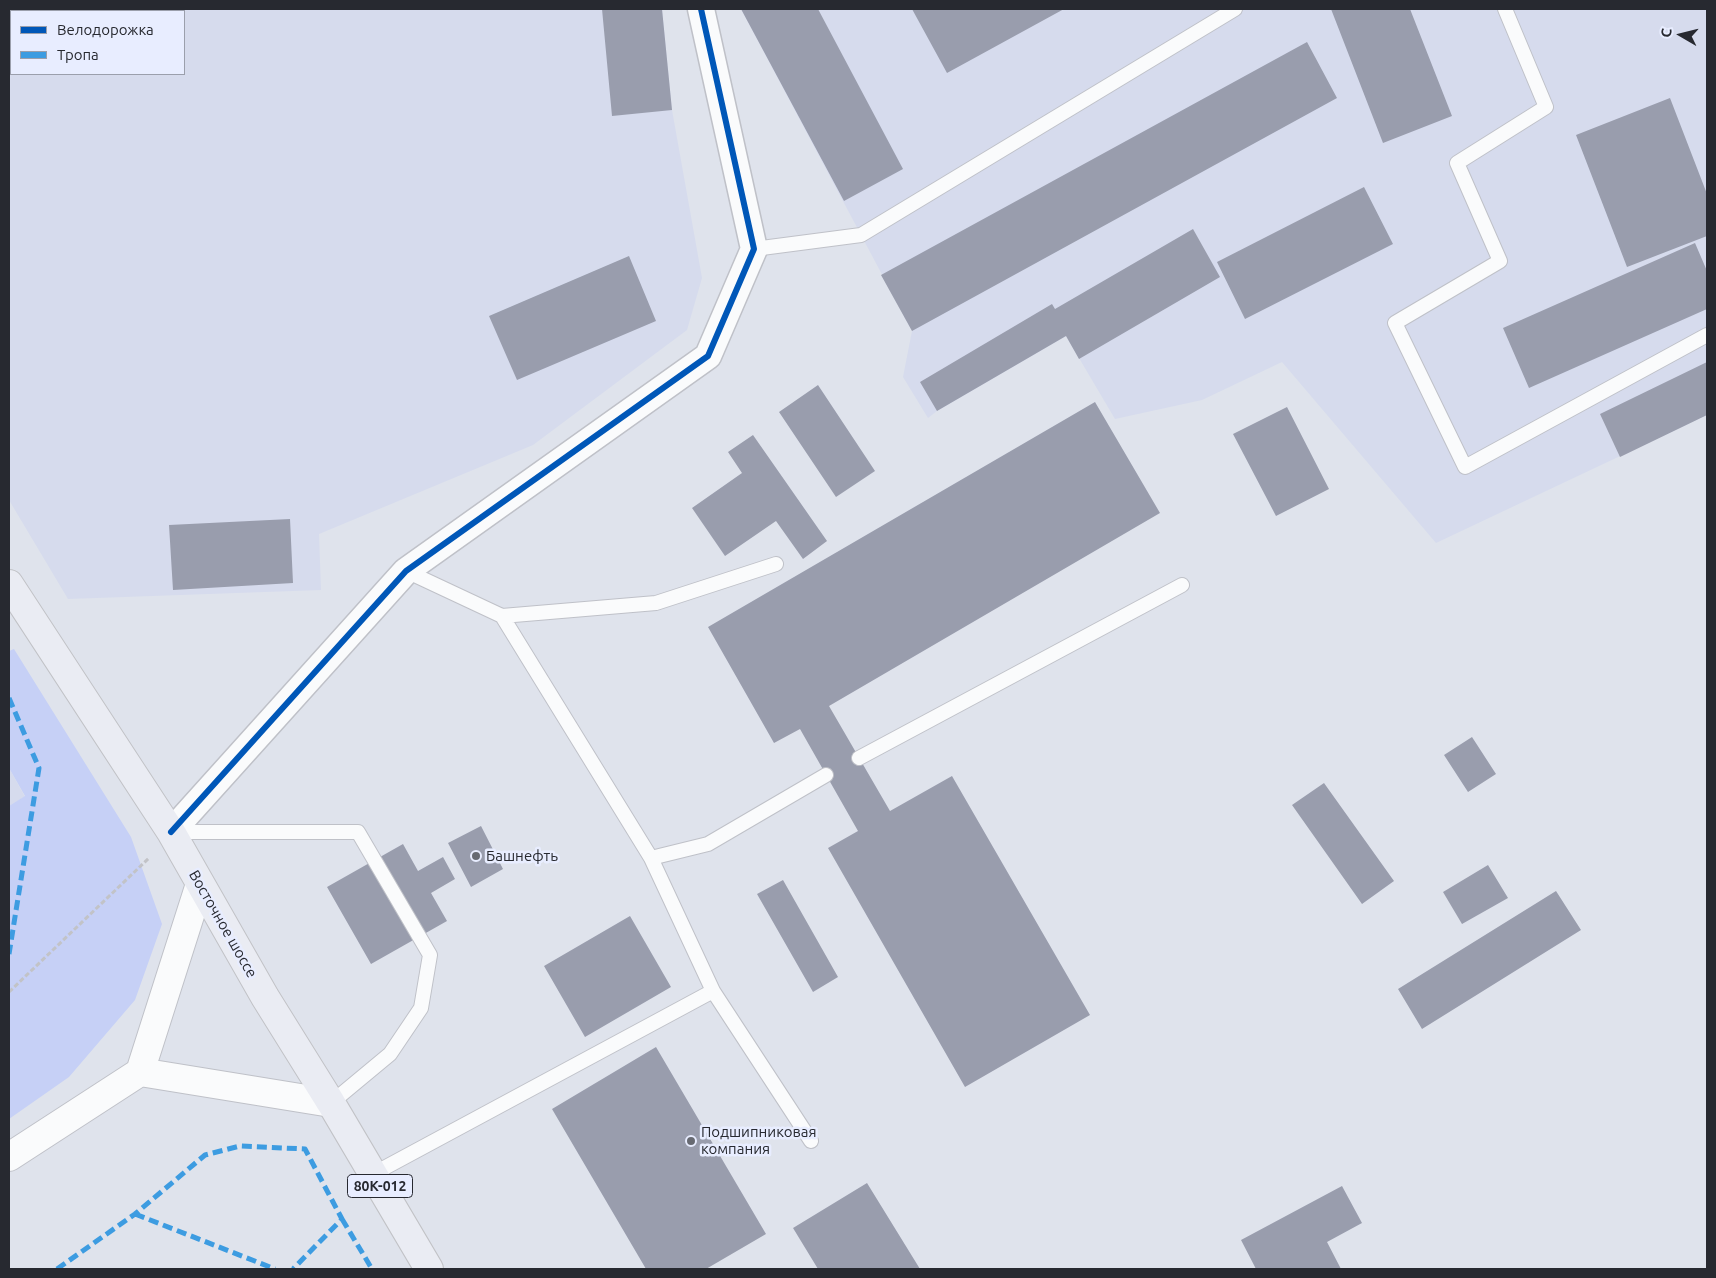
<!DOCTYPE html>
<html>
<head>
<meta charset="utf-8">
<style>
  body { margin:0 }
  #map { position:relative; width:1716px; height:1278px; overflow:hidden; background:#dfe3ec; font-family:Ubuntu,sans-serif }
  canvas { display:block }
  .frame { position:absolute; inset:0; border:10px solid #272930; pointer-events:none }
  .legend { position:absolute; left:10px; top:10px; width:175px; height:65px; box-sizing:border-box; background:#e8edff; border:1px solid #9b9fac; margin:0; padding:6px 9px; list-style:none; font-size:15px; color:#272930 }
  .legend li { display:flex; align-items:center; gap:10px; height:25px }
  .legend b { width:25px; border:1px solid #9b9fac }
  .north { position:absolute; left:1656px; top:10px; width:50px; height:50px; -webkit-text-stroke:4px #e8edff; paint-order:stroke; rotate:278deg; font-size:14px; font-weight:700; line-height:20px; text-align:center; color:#272930 }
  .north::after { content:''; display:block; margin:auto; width:18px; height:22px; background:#272930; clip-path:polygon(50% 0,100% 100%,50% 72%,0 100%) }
</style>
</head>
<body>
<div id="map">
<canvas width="1716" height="1278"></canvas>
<div class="frame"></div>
<ul class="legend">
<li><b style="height:6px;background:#0057b8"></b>Велодорожка</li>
<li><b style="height:6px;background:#3d9ce1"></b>Тропа</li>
</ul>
<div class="north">С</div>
</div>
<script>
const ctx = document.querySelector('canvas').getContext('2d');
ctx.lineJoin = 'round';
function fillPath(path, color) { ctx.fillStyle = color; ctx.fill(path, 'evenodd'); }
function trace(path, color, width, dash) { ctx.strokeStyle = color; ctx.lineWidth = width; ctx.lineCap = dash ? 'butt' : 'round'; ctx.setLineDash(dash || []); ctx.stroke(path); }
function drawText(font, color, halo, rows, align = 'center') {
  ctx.font = font + ' Ubuntu,sans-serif'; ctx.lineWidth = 5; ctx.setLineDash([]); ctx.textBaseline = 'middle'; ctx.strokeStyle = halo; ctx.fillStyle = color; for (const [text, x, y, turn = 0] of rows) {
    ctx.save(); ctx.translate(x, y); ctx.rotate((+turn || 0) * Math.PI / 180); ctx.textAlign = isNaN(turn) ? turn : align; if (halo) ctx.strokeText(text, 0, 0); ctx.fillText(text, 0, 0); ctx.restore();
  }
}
fillPath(new Path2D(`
  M 9,9 L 662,9 L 672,110 L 702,278 L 687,330 L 533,445 L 319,534 L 321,590 L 68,599 L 9,500 ZM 11,11 L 184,11 L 184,74 L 11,74 Z
  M 741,9 L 1707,9 L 1707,415 L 1436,543 L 1282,362 L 1202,400 L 1115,419 L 1066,336 L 937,411 L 928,418 L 903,377 L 912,331 Z
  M 9,768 L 25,797 L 9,806 Z`), '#d6dbed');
fillPath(new Path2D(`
  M 14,649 L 131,837 L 162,924 L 135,1000 L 69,1077 L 9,1119 L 9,806 L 25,796 L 9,768 L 9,651 Z`), '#c6d0f6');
fillPath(new Path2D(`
  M 602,9 L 662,9 L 672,110 L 612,116 Z
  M 741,9 L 818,9 L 903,169 L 844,201 Z
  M 912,9 L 1064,9 L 947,73 Z
  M 1331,9 L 1410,9 L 1452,116 L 1383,143 Z
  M 1307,42 L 1337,98 L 912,331 L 881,275 Z
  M 1670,98 L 1707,194 L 1707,236 L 1627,267 L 1576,135 Z
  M 1364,187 L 1393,244 L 1245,319 L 1217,262 Z
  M 1193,229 L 1220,277 L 1079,359 L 1066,336 L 937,411 L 920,382 L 1052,304 L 1055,309 Z
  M 1695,243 L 1707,271 L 1707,309 L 1529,388 L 1503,328 Z
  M 629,256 L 656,321 L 517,380 L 489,316 Z
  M 1707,362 L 1707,415 L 1620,457 L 1600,414 Z
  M 818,385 L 875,471 L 836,497 L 779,412 Z
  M 1095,402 L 1160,513 L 829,706 L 890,811 L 952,776 L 1090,1015 L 965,1087 L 828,848 L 858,831 L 800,729 L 774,743 L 708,627 Z
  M 1287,407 L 1329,489 L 1276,516 L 1233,434 Z
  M 753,435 L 827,541 L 803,559 L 776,521 L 725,556 L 692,508 L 742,473 L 728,452 Z
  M 290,519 L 293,583 L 173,590 L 169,525 Z
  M 1472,737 L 1496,774 L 1468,792 L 1444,755 Z
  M 1324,783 L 1394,881 L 1362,904 L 1292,805 Z
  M 481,826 L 503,869 L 471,887 L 448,843 Z
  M 403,844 L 418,871 L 443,857 L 455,879 L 431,893 L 447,921 L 371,964 L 327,887 Z
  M 1488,865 L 1508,898 L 1462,924 L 1443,892 Z
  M 783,880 L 838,977 L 813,992 L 757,894 Z
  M 1556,891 L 1581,930 L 1422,1029 L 1398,989 Z
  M 630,916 L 671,987 L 585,1037 L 544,966 Z
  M 656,1047 L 766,1234 L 706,1269 L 646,1269 L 552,1109 Z
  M 867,1183 L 920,1269 L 818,1269 L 793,1228 Z
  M 1342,1186 L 1362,1223 L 1327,1242 L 1341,1269 L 1256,1269 L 1241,1240 Z`), '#999dad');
const service = new Path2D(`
  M 1505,9 L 1546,107 L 1457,163 L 1500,261 L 1395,323 L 1465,467 L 1707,335
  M 754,249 L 861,235 L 1235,9
  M 406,571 L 502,616 L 656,603 L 776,564
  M 502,616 L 651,858 L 708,844 L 826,775
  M 859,758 L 1182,585
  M 171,832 L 358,832 L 430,955 L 421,1008 L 390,1054 L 331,1103
  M 651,858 L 713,991
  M 373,1174 L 713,991 L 811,1141`);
const minor = new Path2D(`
  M 171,832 L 406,571 L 708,356 L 754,249 L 701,9`);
const secondary = new Path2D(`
  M 140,1072 L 200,884
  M 9,1157 L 140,1072 L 331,1103`);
const primary = new Path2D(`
  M 9,584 L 171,832 L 265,997 L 331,1103 L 429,1269`);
trace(service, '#bfc1c8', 16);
trace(minor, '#bfc1c8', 29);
trace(secondary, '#bfc1c8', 30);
trace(primary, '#c1c2c6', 30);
trace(new Path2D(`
  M 9,992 L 149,858`), '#c2c3c7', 3, [5, 2.5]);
trace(service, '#fafbfc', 14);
trace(minor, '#fafbfc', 26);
trace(secondary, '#fafbfc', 28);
trace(primary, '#eaecf3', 28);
trace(new Path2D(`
  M 9,698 L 39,768 L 9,954
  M 135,1214 L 275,1269
  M 342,1219 L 372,1269
  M 57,1269 L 135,1214 L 205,1155 L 240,1146 L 305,1149 L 342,1219 L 293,1269`), '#3d9ce1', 5, [10, 5]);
trace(new Path2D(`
  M 171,832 L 406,571 L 708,356 L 754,249 L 701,9`), '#0057b8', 6);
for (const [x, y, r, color] of [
  [476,856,5,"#676a72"],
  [691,1141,5,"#676a72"]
]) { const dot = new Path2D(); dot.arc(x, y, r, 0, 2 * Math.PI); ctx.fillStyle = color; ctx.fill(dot); trace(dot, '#e8edff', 2); }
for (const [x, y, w] of [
  [380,1186,65]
]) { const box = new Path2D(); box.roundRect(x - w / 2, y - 11.5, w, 23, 4); ctx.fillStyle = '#e8edff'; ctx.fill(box); trace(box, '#272930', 1); }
drawText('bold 14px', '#272930', null, [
  ["80К-012",380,1186]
]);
drawText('15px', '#272930', '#e8edff', [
  ["Башнефть",486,856],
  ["Подшипниковая",701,1132],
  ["компания",701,1149]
], 'left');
drawText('15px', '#272930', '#e8edff', [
  ["Восточное шоссе",223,924,60]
]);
</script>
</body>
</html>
